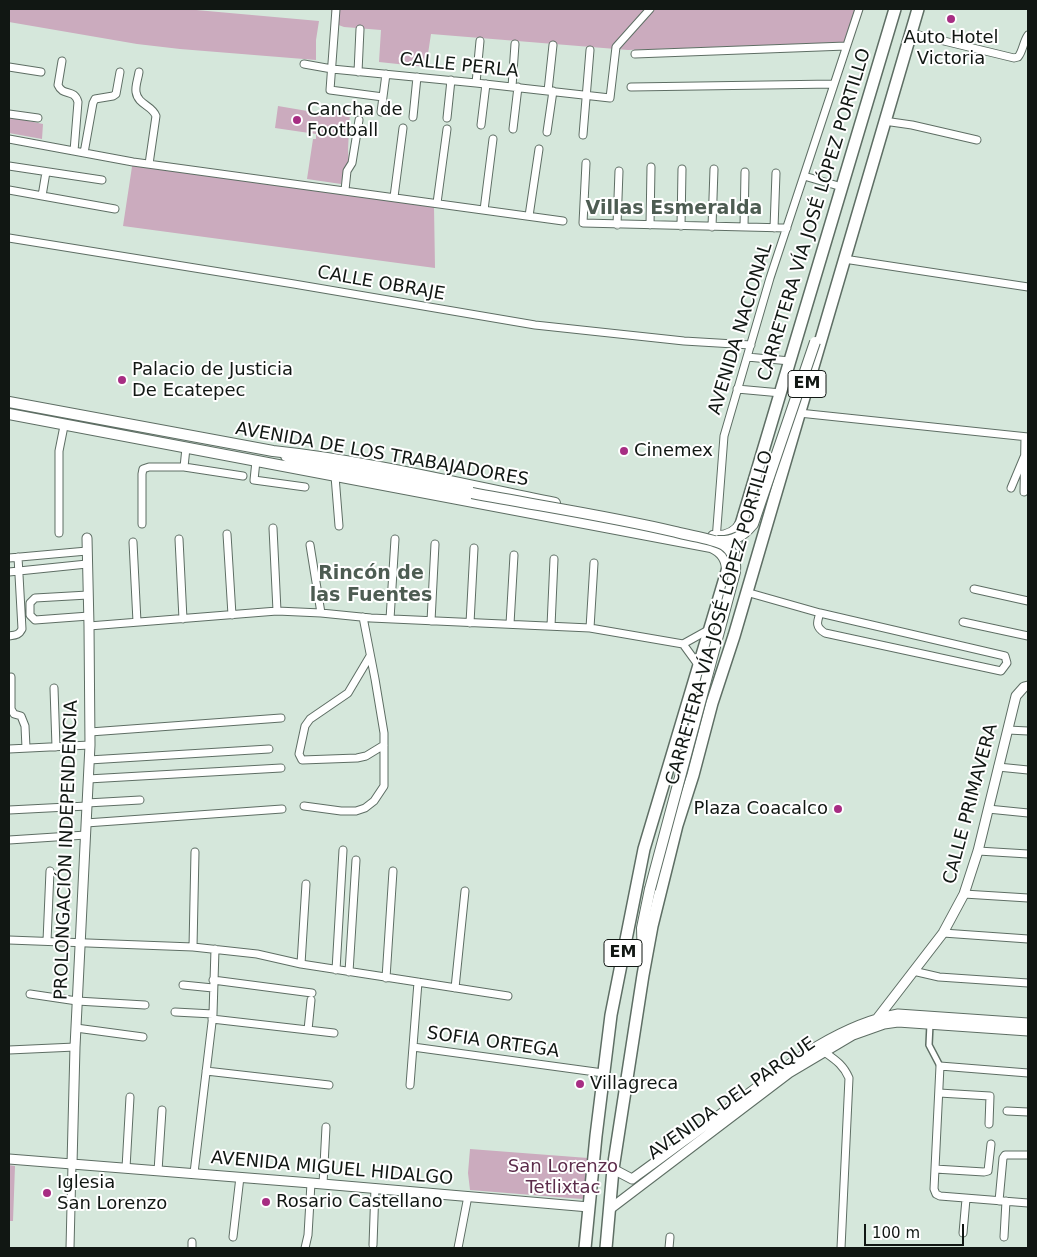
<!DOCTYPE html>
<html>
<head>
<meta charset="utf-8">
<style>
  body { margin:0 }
  #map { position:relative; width:1037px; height:1257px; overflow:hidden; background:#d5e7db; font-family:"DejaVu Sans",sans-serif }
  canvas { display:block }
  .frame { position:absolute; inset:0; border:10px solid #111713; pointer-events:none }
  .scale { position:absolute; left:864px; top:1224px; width:100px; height:22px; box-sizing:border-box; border:2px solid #111713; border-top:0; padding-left:6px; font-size:15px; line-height:18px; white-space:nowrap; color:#111713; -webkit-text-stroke:4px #fff; paint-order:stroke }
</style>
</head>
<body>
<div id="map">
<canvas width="1037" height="1257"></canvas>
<div class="frame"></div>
<div class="scale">100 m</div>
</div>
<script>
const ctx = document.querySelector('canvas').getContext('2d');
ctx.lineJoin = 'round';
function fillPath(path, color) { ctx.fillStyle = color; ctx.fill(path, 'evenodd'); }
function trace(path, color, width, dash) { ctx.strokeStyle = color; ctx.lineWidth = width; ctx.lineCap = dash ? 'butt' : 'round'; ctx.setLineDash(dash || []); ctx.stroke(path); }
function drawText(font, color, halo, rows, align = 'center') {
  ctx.font = font + ' "DejaVu Sans",sans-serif'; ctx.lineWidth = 4; ctx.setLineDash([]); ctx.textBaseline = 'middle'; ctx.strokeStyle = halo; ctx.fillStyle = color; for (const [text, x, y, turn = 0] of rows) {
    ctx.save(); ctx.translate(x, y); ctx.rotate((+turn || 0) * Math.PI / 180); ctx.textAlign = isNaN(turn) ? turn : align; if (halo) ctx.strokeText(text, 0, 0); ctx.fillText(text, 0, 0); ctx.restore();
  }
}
fillPath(new Path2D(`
  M 9,9 L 185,9 L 319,21 L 316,40 L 316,60 L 180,49 L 137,44 L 9,22 Z
  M 331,9 L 859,9 L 848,42 L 628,50 L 431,34 L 426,67 L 379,62 L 381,30 L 344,27 L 333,23 Z
  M 278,106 L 319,113 L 320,108 L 350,111 L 348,150 L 349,162 L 343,174 L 341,184 L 307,179 L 313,139 L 316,139 L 316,134 L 275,128 Z
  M 9,117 L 43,124 L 42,139 L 9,133 Z
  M 133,160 L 305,189 L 434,207 L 435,268 L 123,226 Z
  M 470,1149 L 588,1158 L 585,1196 L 582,1199 L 470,1190 L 468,1173 Z
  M 9,1165 L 15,1166 L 13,1221 L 9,1221 Z`), '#cbabbe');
const pedestrian = new Path2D(`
  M 930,1024 L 929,1045 L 940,1066`);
const minor = new Path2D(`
  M 336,9 L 330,90 L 383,97
  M 911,33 L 1014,58 L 1018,57 C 1023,51 1023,42 1028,35
  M 635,54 L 846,46
  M 62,61 L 58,85 C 63,97 74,88 78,102 L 74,151
  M 304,64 L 332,69 L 476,83 L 610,98 L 616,47 L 650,9
  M 9,67 L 41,72
  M 139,72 C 138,79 135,86 136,92 C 138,105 152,105 156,116 L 149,164
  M 358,72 L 360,29
  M 476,83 L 480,41
  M 512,87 L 515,44
  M 631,87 L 834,84
  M 548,91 L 553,45
  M 381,112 L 386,74
  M 9,114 L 38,118
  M 413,117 L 417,77
  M 447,118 L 451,80
  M 884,121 L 912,125 L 977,140
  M 481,125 L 486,84
  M 513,129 L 518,87
  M 547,132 L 553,91
  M 583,135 L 590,50
  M 9,139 L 133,162 L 563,221
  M 84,153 L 93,103 L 95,99 L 113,96 L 116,94 L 120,72
  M 586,163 L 583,223 L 787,228
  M 9,166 L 102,180
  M 804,176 L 842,187
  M 9,190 L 115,209
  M 345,190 L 347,171 L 352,163 L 359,120
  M 42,196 L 46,172
  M 394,197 L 403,128
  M 437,203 L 447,129
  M 484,210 L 493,139
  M 529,216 L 539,149
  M 617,225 L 619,171
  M 650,225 L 651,167
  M 681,226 L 682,169
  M 712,227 L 714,169
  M 744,227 L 745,172
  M 774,228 L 776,173
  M 9,238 L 294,284 L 535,325 L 684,341 L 751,345
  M 844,259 L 1028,287
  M 747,357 L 790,361
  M 737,389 L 781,393
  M 799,413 L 1028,437
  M 256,461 L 254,480 L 305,487
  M 184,467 L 186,448
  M 335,476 L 339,526
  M 1011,488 L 1024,457
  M 1024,492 L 1025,437
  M 142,524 L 142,474 L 143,469 L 149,467 L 184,467 L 243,476
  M 273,528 L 277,611
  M 59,533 L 59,451 L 64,426
  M 227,534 L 232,615
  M 179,539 L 183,619
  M 716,540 L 724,436 L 770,278 L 859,9
  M 133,542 L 137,622
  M 310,545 L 321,613
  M 9,558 L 87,551
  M 9,572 L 87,564
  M 974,589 L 1028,601
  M 746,592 L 820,613 C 817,622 815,627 825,633 L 1001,671 L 1007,663 L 1005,656 L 820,613
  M 88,595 L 35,598 L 30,603 L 30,615 L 35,620 L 89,616
  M 390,619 L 395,539
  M 431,621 L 435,544
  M 963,622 L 1028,636
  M 470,623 L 474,548
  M 510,624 L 514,555
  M 89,626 L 277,611 L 321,613 L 371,618 L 590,628 L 683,644 L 710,629
  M 551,626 L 554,559
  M 590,628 L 594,563
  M 9,636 C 16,635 19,635 22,629 L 18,557
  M 683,644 L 699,666
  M 370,656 L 348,693 L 310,719 L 305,726 L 299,754 L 302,760 L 357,758 L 366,756 L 384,745
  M 11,677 L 11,709 L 14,714 L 21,716 L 25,726 L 26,748
  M 54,688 L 56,747
  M 1008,730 L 1028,731
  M 90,732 L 281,718
  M 9,749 L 90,745
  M 89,760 L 269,749
  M 998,767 L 1028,770
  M 88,779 L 281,768
  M 87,803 L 140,800
  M 304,806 L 341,811 L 356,811 L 365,808 L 374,801 L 384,786 L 384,733 L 375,679 L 363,617
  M 988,809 L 1028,813
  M 9,810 L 87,806
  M 86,823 L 282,809
  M 9,840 L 86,835
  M 978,851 L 1028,854
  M 964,894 L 1028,898
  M 943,933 L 1028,939
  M 9,940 L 193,947 L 257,954 L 301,964 L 508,996
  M 47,941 L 50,871
  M 193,947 L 195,852
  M 301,964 L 306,884
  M 336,970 L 343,850
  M 913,971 L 939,977 L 1028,983
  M 349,972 L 356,860
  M 386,978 L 393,871
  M 213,980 L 312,993
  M 183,985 L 213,988
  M 455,988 L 465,891
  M 30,994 L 77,1001 L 145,1005
  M 175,1012 L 213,1014
  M 212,1019 L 334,1033
  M 76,1028 L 143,1037
  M 308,1030 L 311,1000
  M 413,1047 L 603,1073
  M 9,1050 L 75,1047
  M 823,1051 C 834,1059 843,1064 849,1078 L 841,1248
  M 206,1071 L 329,1085
  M 1028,1073 L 940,1066 L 934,1189 L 936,1194 L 940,1196 L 1028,1203
  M 410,1085 L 418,982
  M 939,1093 L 990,1096 L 989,1124
  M 1007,1111 L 1028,1112
  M 126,1168 L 130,1097
  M 935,1169 L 984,1172 L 988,1171 L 991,1144
  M 158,1171 L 162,1110
  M 194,1173 L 213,1014 L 215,949
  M 323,1184 L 326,1127
  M 999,1201 L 1003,1158 L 1005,1155 L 1028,1155
  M 963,1233 L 966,1199
  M 233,1237 L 240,1177
  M 1004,1237 L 1006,1201
  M 373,1245 L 375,1188
  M 70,1248 L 72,1164
  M 192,1248 L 192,1242
  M 305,1248 L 308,1235 L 311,1183
  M 458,1248 L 468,1196
  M 669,1248 L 670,1237`);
const tertiary = new Path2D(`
  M 876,1020 L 943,933 L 964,894 L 978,851 L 1016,696 L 1024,687 L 1028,686
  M 9,1159 L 311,1183 L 589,1207
  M 72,1164 L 75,1047 L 90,745 L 89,626 L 87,538
  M 613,1169 L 632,1179 C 667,1154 701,1128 736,1103 C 783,1068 839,1024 898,1014 L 1028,1023
  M 610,1209 L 789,1073 L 853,1035 L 884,1024 L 898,1022 L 1028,1031`);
const secondary = new Path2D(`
  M 9,402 L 273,451 C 368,461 461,484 555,503
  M 9,414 L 711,547 C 722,552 727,559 727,571
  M 286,456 L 302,463 L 472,493
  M 713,536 C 725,537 735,534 741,523
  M 643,960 L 642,928 L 650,889`);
const primary = new Path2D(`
  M 585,1248 L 596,1136 L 611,1015 L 644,849 L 895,9
  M 606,1248 L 613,1169 L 643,975 L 652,926 L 677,825 L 693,775 L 712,703 L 734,636 L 918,9`);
trace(pedestrian, '#5e6e64', 8);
trace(minor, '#5e6e64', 9);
trace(tertiary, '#5e6e64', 11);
trace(secondary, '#5e6e64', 12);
trace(primary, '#5e6e64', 14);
trace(pedestrian, '#fff', 5);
trace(minor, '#fff', 7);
trace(tertiary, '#fff', 9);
trace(secondary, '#fff', 10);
trace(primary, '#fff', 11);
const secondaryBridge = new Path2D(`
  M 472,493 C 540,506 609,516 676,532 C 689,536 712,538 724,545 C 733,551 736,561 735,572 L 650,889
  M 717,541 C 733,542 743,536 753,524 L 815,342`);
trace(secondaryBridge, '#5e6e64', 12, []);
trace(secondaryBridge, '#fff', 10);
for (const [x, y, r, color] of [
  [951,19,5,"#a72d83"],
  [297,120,5,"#a72d83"],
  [122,380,5,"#a72d83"],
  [624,451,5,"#a72d83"],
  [838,809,5,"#a72d83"],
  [580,1084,5,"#a72d83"],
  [47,1193,5,"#a72d83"],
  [266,1202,5,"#a72d83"]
]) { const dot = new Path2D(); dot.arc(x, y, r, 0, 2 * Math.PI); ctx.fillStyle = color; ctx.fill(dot); trace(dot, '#fff', 2); }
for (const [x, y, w] of [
  [807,384,38],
  [623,953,38]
]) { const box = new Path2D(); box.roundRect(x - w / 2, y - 13.5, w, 27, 4); ctx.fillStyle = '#fff'; ctx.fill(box); trace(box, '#111713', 1); }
drawText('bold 16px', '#111713', null, [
  ["EM",807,384],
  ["EM",623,953]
]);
drawText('18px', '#111713', '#fff', [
  ["Auto Hotel",951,38,"center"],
  ["Victoria",951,59,"center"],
  ["Cancha de",307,110],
  ["Football",307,131],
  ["Palacio de Justicia",132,370],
  ["De Ecatepec",132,391],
  ["Cinemex",634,451],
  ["Plaza Coacalco",828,809,"right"],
  ["Villagreca",590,1084],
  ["Iglesia",57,1183],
  ["San Lorenzo",57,1204],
  ["Rosario Castellano",276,1202]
], 'left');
drawText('18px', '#111713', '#fff', [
  ["CALLE PERLA",459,66,6],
  ["CARRETERA VÍA JOSÉ LÓPEZ PORTILLO",815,215,-73],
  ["CALLE OBRAJE",381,284,10],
  ["AVENIDA NACIONAL",741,329,-73],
  ["AVENIDA DE LOS TRABAJADORES",382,455,10],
  ["CARRETERA VÍA JOSÉ LÓPEZ PORTILLO",720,618,-74],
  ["CALLE PRIMAVERA",971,804,-75],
  ["PROLONGACIÓN INDEPENDENCIA",67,850,-88],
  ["SOFIA ORTEGA",493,1043,8],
  ["AVENIDA DEL PARQUE",732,1099,-35],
  ["AVENIDA MIGUEL HIDALGO",332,1169,5]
]);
drawText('18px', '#5c2c4b', '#fff', [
  ["San Lorenzo",563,1167],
  ["Tetlixtac",563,1188]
]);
drawText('bold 19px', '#4d5c52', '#fff', [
  ["Villas Esmeralda",674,209],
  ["Rincón de",371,574],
  ["las Fuentes",371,596]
]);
</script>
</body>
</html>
